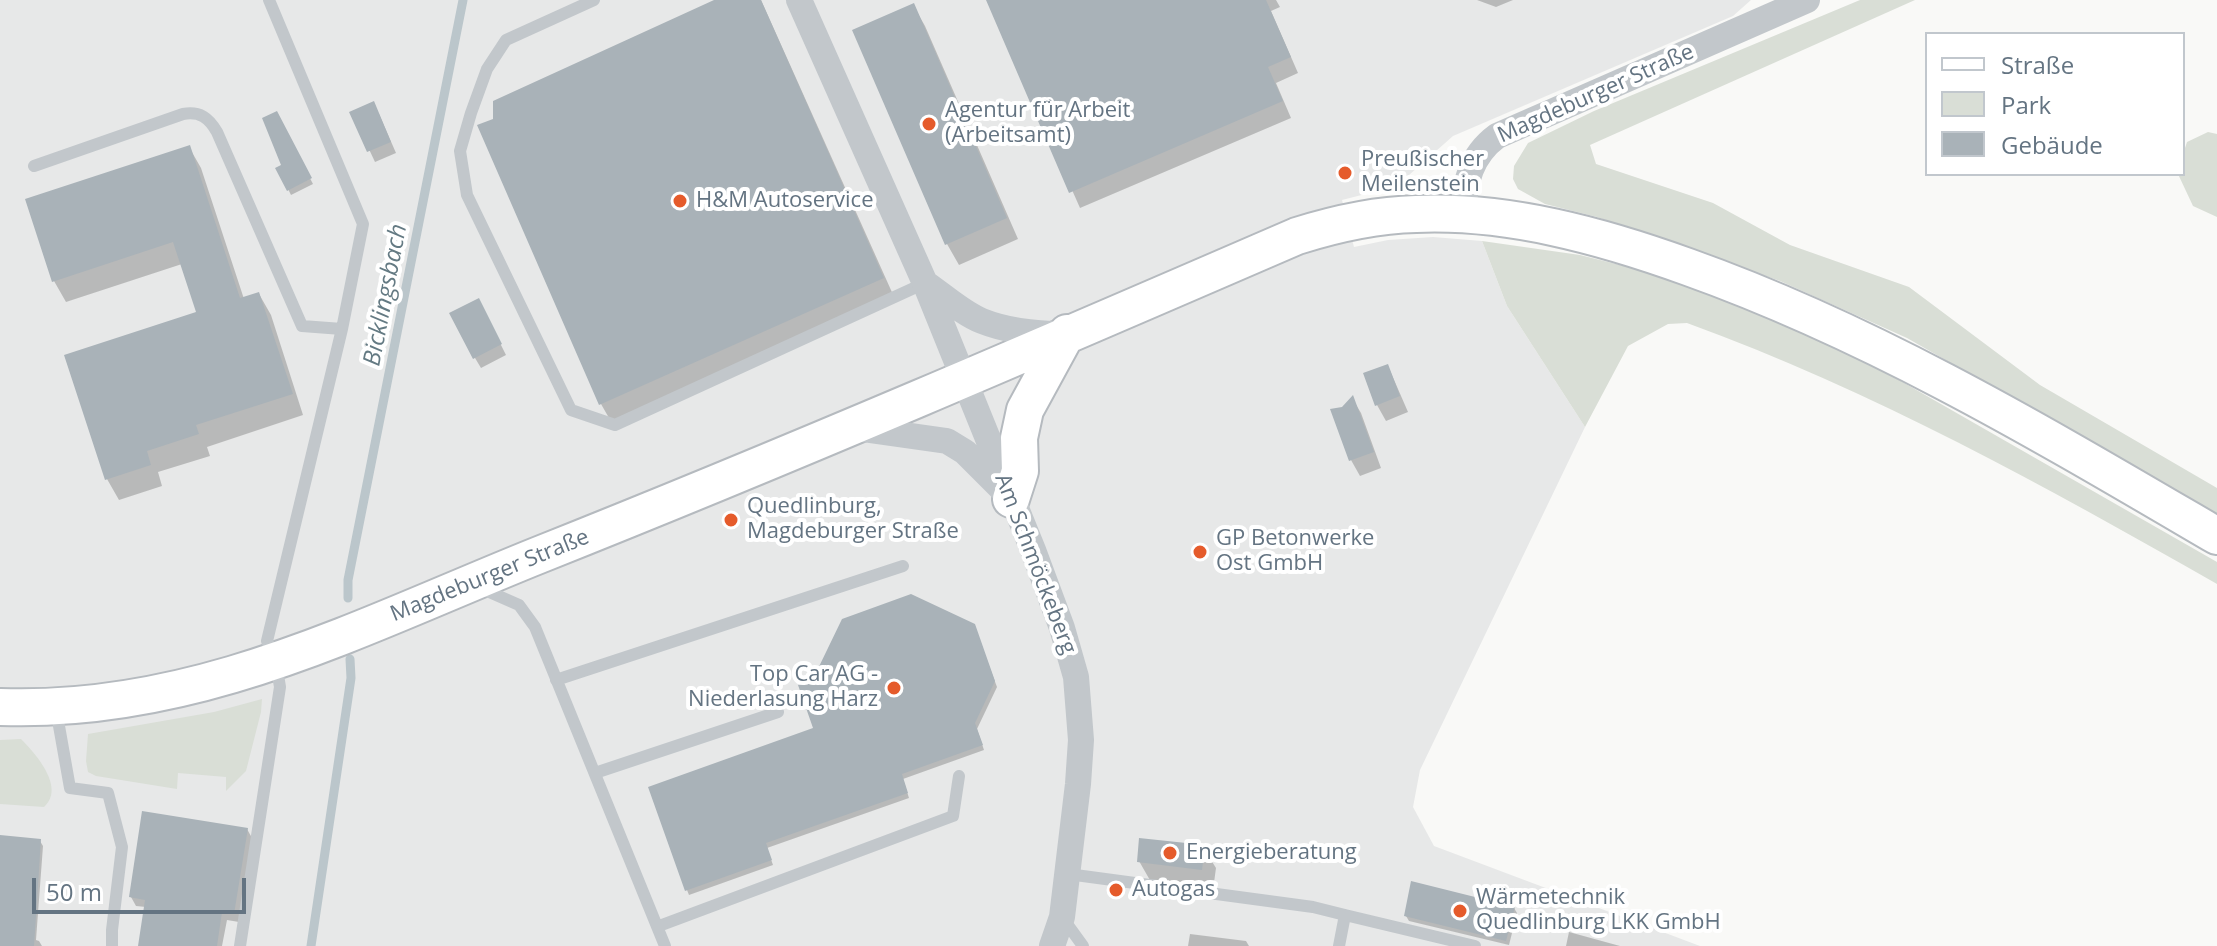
<!DOCTYPE html>
<html>
<head>
<meta charset="utf-8">
<style>
  body { margin:0 }
  #map { position:relative; width:2217px; height:946px; overflow:hidden; background:#f9f9f7; font-family:"Open Sans",sans-serif }
  canvas { display:block }
  .legend { position:absolute; left:1925px; top:32px; width:260px; height:144px; box-sizing:border-box; background:#fff; border:2px solid #c1c7cd; margin:0; padding:10px 14px; list-style:none; font-size:24px; color:#647482 }
  .legend li { display:flex; align-items:center; gap:16px; height:40px }
  .legend b { width:40px; border:2px solid #c1c7cd }
  .scale { position:absolute; left:32px; top:878px; width:214px; height:36px; box-sizing:border-box; border:4px solid #647482; border-top:0; padding-left:10px; font-size:24px; line-height:28px; white-space:nowrap; color:#647482; -webkit-text-stroke:6px #fff; paint-order:stroke }
</style>
</head>
<body>
<div id="map">
<canvas width="2217" height="946"></canvas>
<ul class="legend">
<li><b style="height:10px;background:#fff"></b>Straße</li>
<li><b style="height:22px;background:#d9ded6"></b>Park</li>
<li><b style="height:22px;background:#a9b2b8"></b>Gebäude</li>
</ul>
<div class="scale">50 m</div>
</div>
<script>
const ctx = document.querySelector('canvas').getContext('2d');
ctx.lineJoin = 'round';
function fillPath(path, color) { ctx.fillStyle = color; ctx.fill(path, 'evenodd'); }
function trace(path, color, width, dash) { ctx.strokeStyle = color; ctx.lineWidth = width; ctx.lineCap = dash ? 'butt' : 'round'; ctx.setLineDash(dash || []); ctx.stroke(path); }
function drawText(font, color, halo, rows, align = 'center') {
  ctx.font = font + ' "Open Sans",sans-serif'; ctx.lineWidth = 8; ctx.setLineDash([]); ctx.textBaseline = 'middle'; ctx.strokeStyle = halo; ctx.fillStyle = color; for (const [text, x, y, turn = 0] of rows) {
    ctx.save(); ctx.translate(x, y); ctx.rotate((+turn || 0) * Math.PI / 180); ctx.textAlign = isNaN(turn) ? turn : align; if (halo) ctx.strokeText(text, 0, 0); ctx.fillText(text, 0, 0); ctx.restore();
  }
}
fillPath(new Path2D(`
  M 0,0 L 1751,0 L 1733,16 L 1453,136 L 1409,175 L 1385,189 L 1342,200 L 1354,247 L 1388,240 L 1433,237 L 1482,241 L 1507,306 L 1585,427 L 1420,770 L 1413,807 L 1434,846 L 1700,946 L 0,946 Z`), '#e7e8e8');
fillPath(new Path2D(`
  M 1860,0 L 1915,0 L 1590,145 L 1596,164 L 1713,203 L 1790,245 L 1909,287 L 2040,385 L 2217,488 L 2217,515 L 1907,338 L 1780,281 L 1597,217 L 1545,204 L 1518,189 L 1513,179 L 1514,166 L 1528,143 L 1594,111 Z
  M 2208,132 L 2217,134 L 2217,217 L 2193,206 L 2178,174 L 2183,174 L 2183,154 L 2187,142 Z
  M 1482,241 L 1580,255 L 1636,269 L 1698,288 L 1767,316 L 1871,364 L 2217,562 L 2217,584 C 2047,487 1872,390 1687,323 L 1668,324 L 1628,346 L 1585,427 L 1507,306 Z
  M 262,699 L 261,712 L 246,771 L 226,791 L 226,777 L 178,773 L 177,789 L 96,776 L 88,772 L 86,761 L 88,734 L 214,712 Z
  M 21,739 C 36,754 66,788 44,807 L 0,804 L 0,740 Z`), '#d9ded6');
fillPath(new Path2D(`
  M 719,0 L 761,0 L 895,299 L 613,425 L 601,404 L 495,120 Z
  M 988,0 L 1276,0 L 1280,7 L 1271,11 L 1298,73 L 1276,83 L 1291,118 L 1080,208 Z
  M 1477,0 L 1513,0 L 1496,7 Z
  M 913,5 L 925,26 L 1018,239 L 959,265 L 947,244 Z
  M 276,113 L 313,184 L 291,195 L 278,169 L 284,166 Z
  M 352,113 L 379,114 L 396,153 L 375,162 Z
  M 189,147 L 201,168 L 244,299 L 259,294 L 271,315 L 303,415 L 207,447 L 210,456 L 158,472 L 162,486 L 119,500 L 107,479 L 199,313 L 182,264 L 66,302 L 54,281 Z
  M 484,311 L 506,355 L 481,368 L 475,358 Z
  M 1388,366 L 1408,412 L 1386,421 L 1377,405 Z
  M 1352,398 L 1361,413 L 1381,468 L 1360,476 L 1351,460 Z
  M 976,631 L 997,687 L 977,729 L 984,750 L 903,779 L 909,798 L 767,848 L 773,865 L 689,895 L 687,890 L 816,730 Z
  M 247,829 L 252,838 L 239,922 L 227,920 L 222,946 L 140,946 L 146,907 L 136,906 L 131,897 Z
  M 0,837 L 40,841 L 43,846 L 36,940 L 39,941 L 42,946 L 0,946 Z
  M 1203,847 L 1216,868 L 1213,890 L 1151,882 L 1139,861 Z
  M 1514,908 L 1517,913 L 1509,945 L 1409,921 L 1406,916 Z
  M 1569,932 L 1620,946 L 1566,946 Z
  M 1190,934 L 1246,941 L 1249,946 L 1188,946 Z`), '#0003');
trace(new Path2D(`
  M 348,598 L 348,580 L 463,0
  M 311,946 L 351,678 L 350,659`), '#bbc6cb', 9);
fillPath(new Path2D(`
  M 714,0 L 761,0 L 884,278 L 599,405 L 477,125 L 493,119 L 493,101 Z
  M 986,0 L 1266,0 L 1291,57 L 1268,67 L 1283,101 L 1069,193 Z
  M 914,3 L 1007,218 L 945,245 L 852,30 Z
  M 374,101 L 391,142 L 367,152 L 349,112 Z
  M 277,111 L 312,178 L 287,191 L 275,168 L 281,165 L 262,118 Z
  M 190,145 L 240,298 L 259,292 L 293,394 L 196,425 L 199,434 L 147,451 L 151,465 L 105,480 L 64,355 L 196,312 L 173,242 L 52,282 L 25,199 Z
  M 479,298 L 502,344 L 473,359 L 449,313 Z
  M 1388,364 L 1400,396 L 1375,406 L 1363,373 Z
  M 1353,395 L 1374,452 L 1349,461 L 1330,409 L 1342,407 Z
  M 911,594 L 975,624 L 995,681 L 975,723 L 983,745 L 902,774 L 908,793 L 766,843 L 772,860 L 685,891 L 648,787 L 813,728 L 798,685 L 813,679 L 842,619 Z
  M 142,811 L 248,828 L 234,914 L 222,912 L 217,946 L 138,946 L 145,900 L 129,897 Z
  M 0,835 L 41,839 L 34,946 L 0,946 Z
  M 1139,838 L 1205,845 L 1202,870 L 1137,862 Z
  M 1411,881 L 1515,907 L 1506,941 L 1404,916 Z`), '#a9b2b8');
const secondary = new Path2D(`
  M 1011,499 L 1020,471 L 1019,438 L 1025,410 L 1067,333
  M 0,707 C 197,714 362,626 539,555 C 793,454 1045,345 1297,236 C 1335,224 1375,215 1416,214 C 1508,210 1602,236 1688,267 C 1876,334 2046,436 2217,536`);
trace(secondary, '#b5babf', 40);
trace(new Path2D(`
  M 594,0 L 506,40 L 487,69 L 471,113 L 460,151 L 467,195 L 571,410 L 615,425 L 925,283
  M 34,166 L 183,114 C 200,111 209,118 217,132 L 302,326 L 342,329
  M 478,587 L 519,605 L 535,627 L 665,946
  M 556,680 L 903,566
  M 56,709 L 70,788 L 108,793 L 122,847 L 112,930 L 112,946
  M 595,773 L 778,712
  M 1068,874 L 1313,907 L 1345,915
  M 1062,917 L 1083,946
  M 659,926 L 953,816 L 959,776
  M 240,946 L 280,687 L 276,663 L 267,641 L 342,329 L 363,224 L 269,0
  M 1339,946 L 1345,915 L 1475,946`), '#c2c7cb', 12);
trace(new Path2D(`
  M 799,0 L 925,283 L 1033,550 L 1062,628 L 1076,677 L 1081,740 L 1078,784 L 1062,917 L 1052,946
  M 1463,214 C 1465,182 1470,156 1497,136 L 1807,0
  M 925,283 C 943,295 962,313 982,321 C 1007,331 1037,334 1063,334
  M 855,428 L 947,441 L 965,452 L 1001,488`), '#c2c7cb', 26);
trace(secondary, '#fff', 36);
for (const [x, y, r, color] of [
  [929,124,8,"#e55b2b"],
  [1345,173,8,"#e55b2b"],
  [680,201,8,"#e55b2b"],
  [731,520,8,"#e55b2b"],
  [1200,552,8,"#e55b2b"],
  [894,688,8,"#e55b2b"],
  [1170,853,8,"#e55b2b"],
  [1116,890,8,"#e55b2b"],
  [1460,911,8,"#e55b2b"]
]) { const dot = new Path2D(); dot.arc(x, y, r, 0, 2 * Math.PI); ctx.fillStyle = color; ctx.fill(dot); trace(dot, '#fff', 3); }
drawText('22px', '#647482', '#fff', [
  ["Magdeburger Straße",1596,94,-24],
  ["Am Schmöckeberg",1035,564,69],
  ["Magdeburger Straße",490,576,-22]
]);
drawText('22px', '#647482', '#fff', [
  ["Agentur für Arbeit",945,111],
  ["(Arbeitsamt)",945,136],
  ["Preußischer",1361,160],
  ["Meilenstein",1361,185],
  ["H&M Autoservice",696,201],
  ["Quedlinburg,",747,507],
  ["Magdeburger Straße",747,532],
  ["GP Betonwerke",1216,539],
  ["Ost GmbH",1216,564],
  ["Top Car AG -",878,675,"right"],
  ["Niederlasung Harz",878,700,"right"],
  ["Energieberatung",1186,853],
  ["Autogas",1132,890],
  ["Wärmetechnik",1476,898],
  ["Quedlinburg LKK GmbH",1476,923]
], 'left');
drawText('italic 24px', '#647a83', '#fff', [
  ["Bicklingsbach",386,295,-79]
]);
</script>
</body>
</html>
